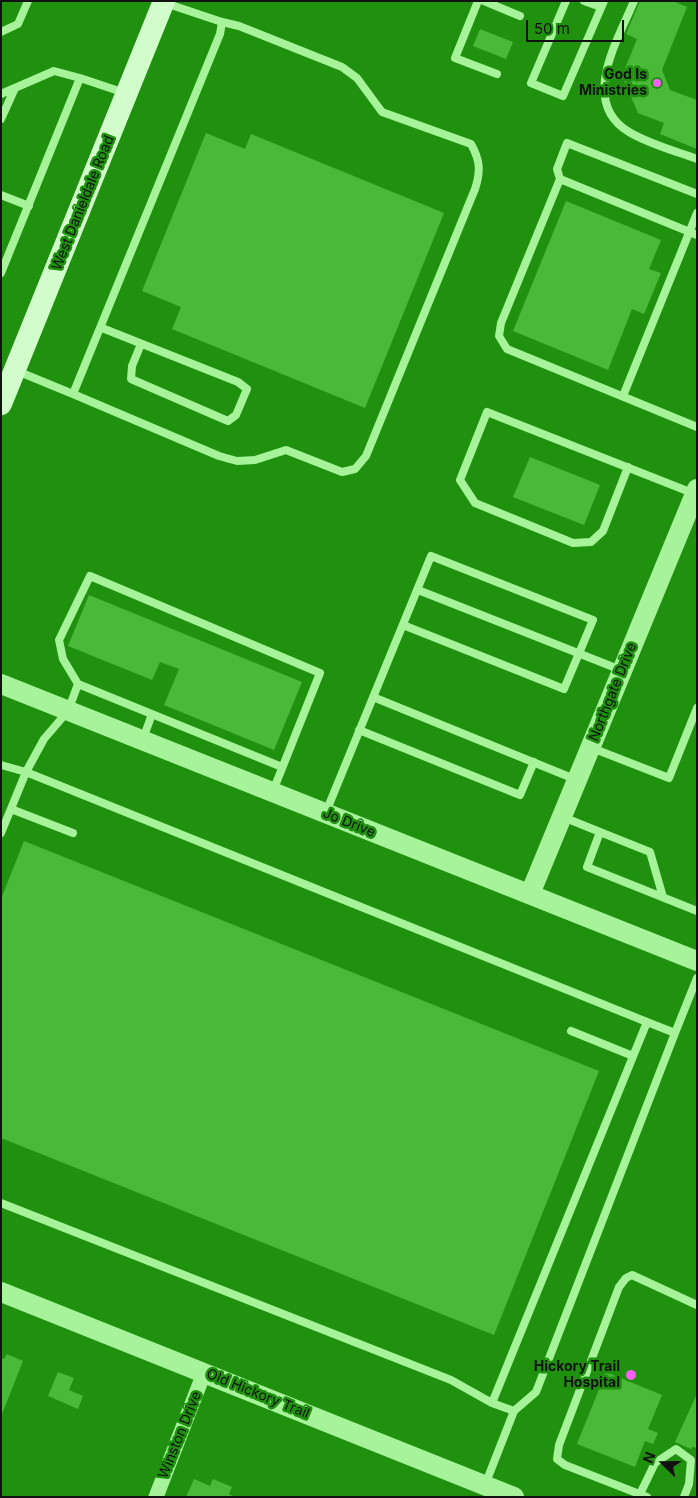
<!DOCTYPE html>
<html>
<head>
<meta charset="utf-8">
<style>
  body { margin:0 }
  #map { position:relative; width:698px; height:1498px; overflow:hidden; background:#1f910f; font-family:Inter,sans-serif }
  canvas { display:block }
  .frame { position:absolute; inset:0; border:2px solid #111; pointer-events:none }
  .north { position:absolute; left:638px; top:1438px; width:50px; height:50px; -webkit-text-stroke:4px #1f910f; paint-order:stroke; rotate:292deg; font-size:14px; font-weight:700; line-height:20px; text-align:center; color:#111 }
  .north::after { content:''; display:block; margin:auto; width:18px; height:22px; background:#111; clip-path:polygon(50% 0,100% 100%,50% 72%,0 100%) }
  .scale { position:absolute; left:526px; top:20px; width:98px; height:22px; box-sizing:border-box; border:2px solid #111; border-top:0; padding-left:6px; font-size:15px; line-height:18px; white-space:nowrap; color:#111; -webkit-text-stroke:4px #1f910f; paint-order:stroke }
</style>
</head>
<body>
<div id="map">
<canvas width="698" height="1498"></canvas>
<div class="frame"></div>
<div class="north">N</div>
<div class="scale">50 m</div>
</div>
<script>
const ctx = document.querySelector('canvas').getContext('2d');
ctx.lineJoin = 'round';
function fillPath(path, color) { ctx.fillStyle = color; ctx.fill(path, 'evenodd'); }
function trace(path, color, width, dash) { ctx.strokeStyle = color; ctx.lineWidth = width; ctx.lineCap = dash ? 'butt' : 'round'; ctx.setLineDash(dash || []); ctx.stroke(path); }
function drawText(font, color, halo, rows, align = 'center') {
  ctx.font = font + ' Inter,sans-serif'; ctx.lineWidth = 5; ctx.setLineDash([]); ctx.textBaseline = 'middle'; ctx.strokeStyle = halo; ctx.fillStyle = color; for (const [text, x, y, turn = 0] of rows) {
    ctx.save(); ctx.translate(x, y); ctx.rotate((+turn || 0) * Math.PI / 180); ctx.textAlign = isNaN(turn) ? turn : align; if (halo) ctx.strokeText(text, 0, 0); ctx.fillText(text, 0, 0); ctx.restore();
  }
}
fillPath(new Path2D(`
  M 640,1 L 673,1 L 687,7 L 662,70 L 670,90 L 697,100 L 697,149 L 660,134 L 664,123 L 638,113 L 622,76 L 637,39 L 626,34 Z
  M 480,29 L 513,42 L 506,59 L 473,46 Z
  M 206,133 L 245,149 L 251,134 L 444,213 L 365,408 L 172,329 L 181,307 L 142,291 Z
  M 566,201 L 661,240 L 649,269 L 661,273 L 644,314 L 632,309 L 608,370 L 513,331 Z
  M 530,457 L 600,485 L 584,525 L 513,497 Z
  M 89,595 L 302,682 L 274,750 L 164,705 L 179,669 L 160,662 L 152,680 L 68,646 Z
  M 24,841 L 599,1071 L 494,1335 L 1,1138 L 1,899 Z
  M 7,1354 L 23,1361 L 2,1414 L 1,1358 L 4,1359 Z
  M 58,1372 L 74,1378 L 69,1390 L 83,1396 L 78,1409 L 48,1396 Z
  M 606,1372 L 662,1395 L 648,1429 L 658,1433 L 653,1444 L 645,1441 L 635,1467 L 577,1444 Z
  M 696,1396 L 697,1448 L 692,1447 L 691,1449 L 675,1442 Z
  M 194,1479 L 210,1486 L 213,1479 L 232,1487 L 229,1494 L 235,1497 L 186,1497 Z`), '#49ba38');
trace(new Path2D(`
  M 478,1 L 455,58 L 497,74
  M 484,1 L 520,16
  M 566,1 L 531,83 L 563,96 L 604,1
  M 584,1 L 601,7
  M 634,1 C 618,40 579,102 629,132 C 649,144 675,151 697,159
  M 1,32 L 18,24 L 28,1
  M 80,78 L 125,93
  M 1,94 L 54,71 L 80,78 L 1,273
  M 1,119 L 15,88
  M 560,179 L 557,169 L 567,143 L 697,194
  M 1,195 L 29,206
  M 697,235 L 560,179 L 501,323 L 499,336 L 507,349 L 697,427
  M 102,328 L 238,382 L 247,389 L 236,415 L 228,421 L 221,418 L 131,379 L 132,366 L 141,344
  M 17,371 L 73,394 L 220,34 L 222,22 L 165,3
  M 73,394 L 219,456 L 237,461 L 255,460 L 286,450 L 342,472 L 355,469 L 366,456 L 475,189 C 481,171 480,160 471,144 L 382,112 L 357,78 L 342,67 L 239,26 L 222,22
  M 623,396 L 697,213
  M 628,467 L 603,531 L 591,542 L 573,543 L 475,503 L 460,480 L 487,412 L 695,494
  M 418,590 L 621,670
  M 373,697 L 577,780
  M 359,730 L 520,795 L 534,762
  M 143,739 L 152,714
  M 592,748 L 669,778 L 697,708
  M 1,765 L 26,772 L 647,1022 L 492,1403 L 451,1380 L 1,1203
  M 273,791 L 320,673 L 90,576 L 59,640 L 63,659 L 78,684 L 282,767
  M 11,809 L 73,833
  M 326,812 L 431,556 L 593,620 L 564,689 L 403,625
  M 563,817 L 600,832
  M 1,833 L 26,772 L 44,739 L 68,711 L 78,684
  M 663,897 L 650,852 L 600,832 L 587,867 L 697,911
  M 571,1031 L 633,1056
  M 675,1033 L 697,978
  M 514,1411 L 536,1392 L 675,1033 L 647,1022
  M 485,1485 L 514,1411 L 492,1403
  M 640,1494 L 655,1463 L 676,1449 L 691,1460 L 689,1484 L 684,1497
  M 647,1497 L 565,1465 L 557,1459 L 559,1445 L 619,1287 L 626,1278 L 632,1275 L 697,1305`), '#a6f39a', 8);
trace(new Path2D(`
  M 156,1497 L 204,1373`), '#a6f39a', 15);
trace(new Path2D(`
  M 1,684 L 697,961
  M 530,894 L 697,489
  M 1,1292 L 514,1497`), '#a6f39a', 20);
trace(new Path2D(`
  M 1,404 L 164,1`), '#d0fdca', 22);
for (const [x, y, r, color] of [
  [657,83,5,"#ff5dfa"],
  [631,1375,6,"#ff5dfa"]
]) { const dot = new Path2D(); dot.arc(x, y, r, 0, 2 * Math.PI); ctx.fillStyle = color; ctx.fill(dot); trace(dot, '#1f910f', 2); }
drawText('bold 14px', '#111', '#1f910f', [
  ["God Is",647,75],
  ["Ministries",647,91],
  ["Hickory Trail",620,1367],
  ["Hospital",620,1383]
], 'right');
drawText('14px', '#111', '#1f910f', [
  ["West Danieldale Road",83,203,-68],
  ["Northgate Drive",613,692,-68],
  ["Jo Drive",349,823,22],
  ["Old Hickory Trail",258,1394,22],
  ["Winston Drive",180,1435,-68]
]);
</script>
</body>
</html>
